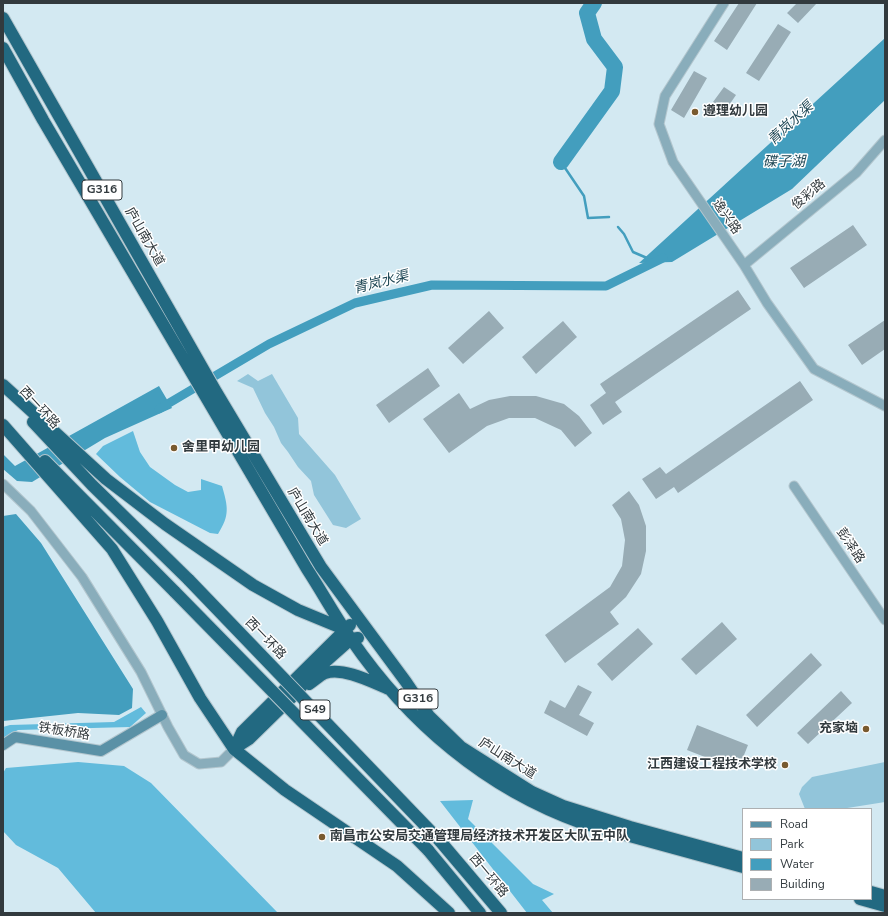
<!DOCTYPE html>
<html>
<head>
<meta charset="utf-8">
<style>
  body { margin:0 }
  #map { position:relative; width:888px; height:916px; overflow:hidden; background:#d3e9f2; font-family:"Nunito Sans",sans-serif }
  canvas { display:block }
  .frame { position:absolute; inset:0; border:4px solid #323a3e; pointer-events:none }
  .legend { position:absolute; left:742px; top:808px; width:130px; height:92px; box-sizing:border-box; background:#fff; border:1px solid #adb0b2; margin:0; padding:5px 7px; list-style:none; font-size:12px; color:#323a3e }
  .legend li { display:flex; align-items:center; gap:8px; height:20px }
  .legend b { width:20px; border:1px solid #adb0b2 }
</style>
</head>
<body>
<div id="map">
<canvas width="888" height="916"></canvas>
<div class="frame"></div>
<ul class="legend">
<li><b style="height:5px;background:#5a91a6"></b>Road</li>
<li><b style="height:11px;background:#92c5da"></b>Park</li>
<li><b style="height:11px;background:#439ebe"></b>Water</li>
<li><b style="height:11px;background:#98acb5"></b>Building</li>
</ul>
</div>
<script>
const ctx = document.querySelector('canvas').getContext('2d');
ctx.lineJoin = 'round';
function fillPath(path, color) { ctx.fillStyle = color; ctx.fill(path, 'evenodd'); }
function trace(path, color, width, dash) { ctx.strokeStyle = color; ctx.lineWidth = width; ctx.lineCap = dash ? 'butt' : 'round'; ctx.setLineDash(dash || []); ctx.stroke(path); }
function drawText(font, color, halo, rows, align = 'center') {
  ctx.font = font + ' "Nunito Sans","Noto Sans SC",sans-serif'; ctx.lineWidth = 3; ctx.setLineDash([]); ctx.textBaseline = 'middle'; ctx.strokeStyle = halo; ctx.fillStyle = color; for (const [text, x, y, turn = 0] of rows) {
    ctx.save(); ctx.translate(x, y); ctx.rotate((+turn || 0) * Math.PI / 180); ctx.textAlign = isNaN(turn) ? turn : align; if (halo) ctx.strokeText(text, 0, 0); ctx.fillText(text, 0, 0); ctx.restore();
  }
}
fillPath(new Path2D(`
  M 248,374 L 258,381 L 272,374 L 298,418 L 299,434 L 335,475 L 361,519 L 346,528 L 333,525 L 314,495 L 311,481 L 298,467 L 288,452 L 281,443 L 274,427 L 265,413 L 253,388 L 237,381 Z
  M 885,762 L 885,802 L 841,809 L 805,809 L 799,794 L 802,787 L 812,777 Z`), '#92c5da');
fillPath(new Path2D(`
  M 133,431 L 140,452 L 150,467 L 175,485 L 188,492 L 201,490 L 201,479 L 222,486 C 228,507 230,515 218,534 L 210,533 L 150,502 L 120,477 L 96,454 L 103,446 Z
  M 141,707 L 146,713 L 130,727 L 18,730 L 3,738 L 3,727 L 10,725 L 114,722 Z
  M 78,762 L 124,766 L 151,783 L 278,913 L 96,913 L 58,868 L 16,845 L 3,831 L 3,773 L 6,768 Z
  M 473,800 L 468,819 L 533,884 L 554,894 L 542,900 L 553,913 L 527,913 L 440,801 Z`), '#62bbdc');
fillPath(new Path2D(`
  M 885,38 L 885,100 L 792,189 L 672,262 L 639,263 Z
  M 159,386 L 172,408 L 105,438 L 32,482 L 17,481 L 3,469 L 3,454 L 15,466 Z
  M 16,514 L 41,543 L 133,689 L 132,708 L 119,715 L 78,713 L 3,721 L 3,516 Z`), '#439ebe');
trace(new Path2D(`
  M 561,162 L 584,196 L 588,218 L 609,217
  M 618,227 L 624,234 L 633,252 L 647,258`), '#439ebe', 2.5);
trace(new Path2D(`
  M 159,409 L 269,344 L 355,303 L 432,285 L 606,286 L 663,258`), '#439ebe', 9);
trace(new Path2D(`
  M 561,162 L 612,91 L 615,67 L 594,39 L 587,13 L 594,3`), '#439ebe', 16);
fillPath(new Path2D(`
  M 739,3 L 757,3 L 727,50 L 714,41 Z
  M 797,3 L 817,3 L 798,23 L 787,13 Z
  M 778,24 L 791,32 L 759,81 L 746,73 Z
  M 694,71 L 707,78 L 684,118 L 671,110 Z
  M 724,87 L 736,95 L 725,111 L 713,102 Z
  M 853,225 L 867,245 L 804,288 L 790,268 Z
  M 738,290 L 751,309 L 615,402 L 622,412 L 603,425 L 590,405 L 606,393 L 600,384 Z
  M 489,311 L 504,328 L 463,364 L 448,348 Z
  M 885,320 L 885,349 L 862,365 L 848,345 Z
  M 563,321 L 577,337 L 536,374 L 522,357 Z
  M 428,368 L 440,386 L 389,423 L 376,405 Z
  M 800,381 L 813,400 L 678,493 L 674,487 L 656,499 L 642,479 L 660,467 L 666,474 Z
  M 459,393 L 470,409 L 489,400 L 510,396 L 536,396 L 564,404 L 579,416 L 592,433 L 575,447 L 561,430 L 535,418 L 509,418 L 487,426 L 449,453 L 423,419 Z
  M 629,491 L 639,505 L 646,526 L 646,551 L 641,574 L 626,597 L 610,612 L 619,624 L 565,663 L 545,635 L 610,587 L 622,566 L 625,540 L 621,519 L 612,505 Z
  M 722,622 L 737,639 L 696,675 L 681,659 Z
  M 638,628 L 653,644 L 612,681 L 597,664 Z
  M 811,653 L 822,665 L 757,727 L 746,715 Z
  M 578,685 L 592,692 L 579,715 L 594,723 L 587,736 L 544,713 L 550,700 L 565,708 Z
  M 841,691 L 852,703 L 808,744 L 797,733 Z
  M 697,725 L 748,745 L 738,770 L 687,750 Z`), '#98acb5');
const street = new Path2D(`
  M 724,3 L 665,96 L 659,124 L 673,162 L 744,265 L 767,303 L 814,369 L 885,406
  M 744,265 L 856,173 L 885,140
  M 3,484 L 31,511 L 82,577 L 141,672 L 168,727 L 184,755 L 199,764 L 221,762 L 234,749
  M 794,486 L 885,620`);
const secondary = new Path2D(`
  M 3,745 L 15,737 L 101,751 L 162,715`);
const highway = new Path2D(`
  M 3,18 L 215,390 L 321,567 L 406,682 L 429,716 L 461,747 L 532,792 L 563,806 L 630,827 L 743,858
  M 3,48 L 43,120 L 307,569 C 322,592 335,616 351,639 C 408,722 486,789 582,823 L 743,867
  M 3,385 L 106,479 L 165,524 L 253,585 L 298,610 L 344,629
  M 33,422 L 92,485 L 189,580
  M 3,425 L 112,549 L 157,621 L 200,698 L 234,749 L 285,790 L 397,866 L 449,913
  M 45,461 L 175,592
  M 309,684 C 314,681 320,675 325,673 C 344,667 372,682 389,689
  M 235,748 L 249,739 L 298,691 L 307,678 L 351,639 L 358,638
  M 234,749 L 242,732 L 350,625
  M 440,841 L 501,913
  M 428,850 L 480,913
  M 871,892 L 885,896
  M 860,899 L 885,906`);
trace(street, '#b3c6ce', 11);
trace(secondary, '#b3c6ce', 12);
trace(highway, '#b3c6ce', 14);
trace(street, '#89adbb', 9);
trace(secondary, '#5a91a6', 10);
trace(highway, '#226981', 12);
const highwayBridge = new Path2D(`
  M 189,580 L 440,841
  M 175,592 L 428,850`);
trace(highwayBridge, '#b3c6ce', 14, []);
trace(highwayBridge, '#226981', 12);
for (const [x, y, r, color] of [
  [695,112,4,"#795a2f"],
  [174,448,4,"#795a2f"],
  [866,729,4,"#795a2f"],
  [785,765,4,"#795a2f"],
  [322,837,4,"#795a2f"]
]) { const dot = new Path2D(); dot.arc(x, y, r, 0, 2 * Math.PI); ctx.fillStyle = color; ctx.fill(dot); trace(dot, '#fff', 1.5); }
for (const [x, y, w] of [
  [102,190,40],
  [418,699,40],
  [315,710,30]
]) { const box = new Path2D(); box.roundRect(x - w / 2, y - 10, w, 20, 3); ctx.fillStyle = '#fff'; ctx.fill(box); trace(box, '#323a3e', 1); }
drawText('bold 12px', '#323a3e', null, [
  ["G316",102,190],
  ["G316",418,699],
  ["S49",315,710]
]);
drawText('bold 13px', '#323a3e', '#fff', [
  ["遵理幼儿园",703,112],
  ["舍里甲幼儿园",182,448],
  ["充家垴",858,729,"right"],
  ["江西建设工程技术学校",777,765,"right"],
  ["南昌市公安局交通管理局经济技术开发区大队五中队",330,837]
], 'left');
drawText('13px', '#323a3e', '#fff', [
  ["俊彩路",809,195,-40],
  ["逸兴路",726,217,55],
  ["庐山南大道",144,237,60],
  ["西一环路",39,408,47],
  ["庐山南大道",307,517,59],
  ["彭泽路",850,546,56],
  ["西一环路",265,639,46],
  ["铁板桥路",64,732,9],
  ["庐山南大道",507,759,32],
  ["西一环路",488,876,50]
]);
drawText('italic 14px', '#204856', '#fff', [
  ["青岚水渠",791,124,-43],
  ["碟子湖",784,163],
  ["青岚水渠",381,283,-14]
]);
</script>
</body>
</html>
